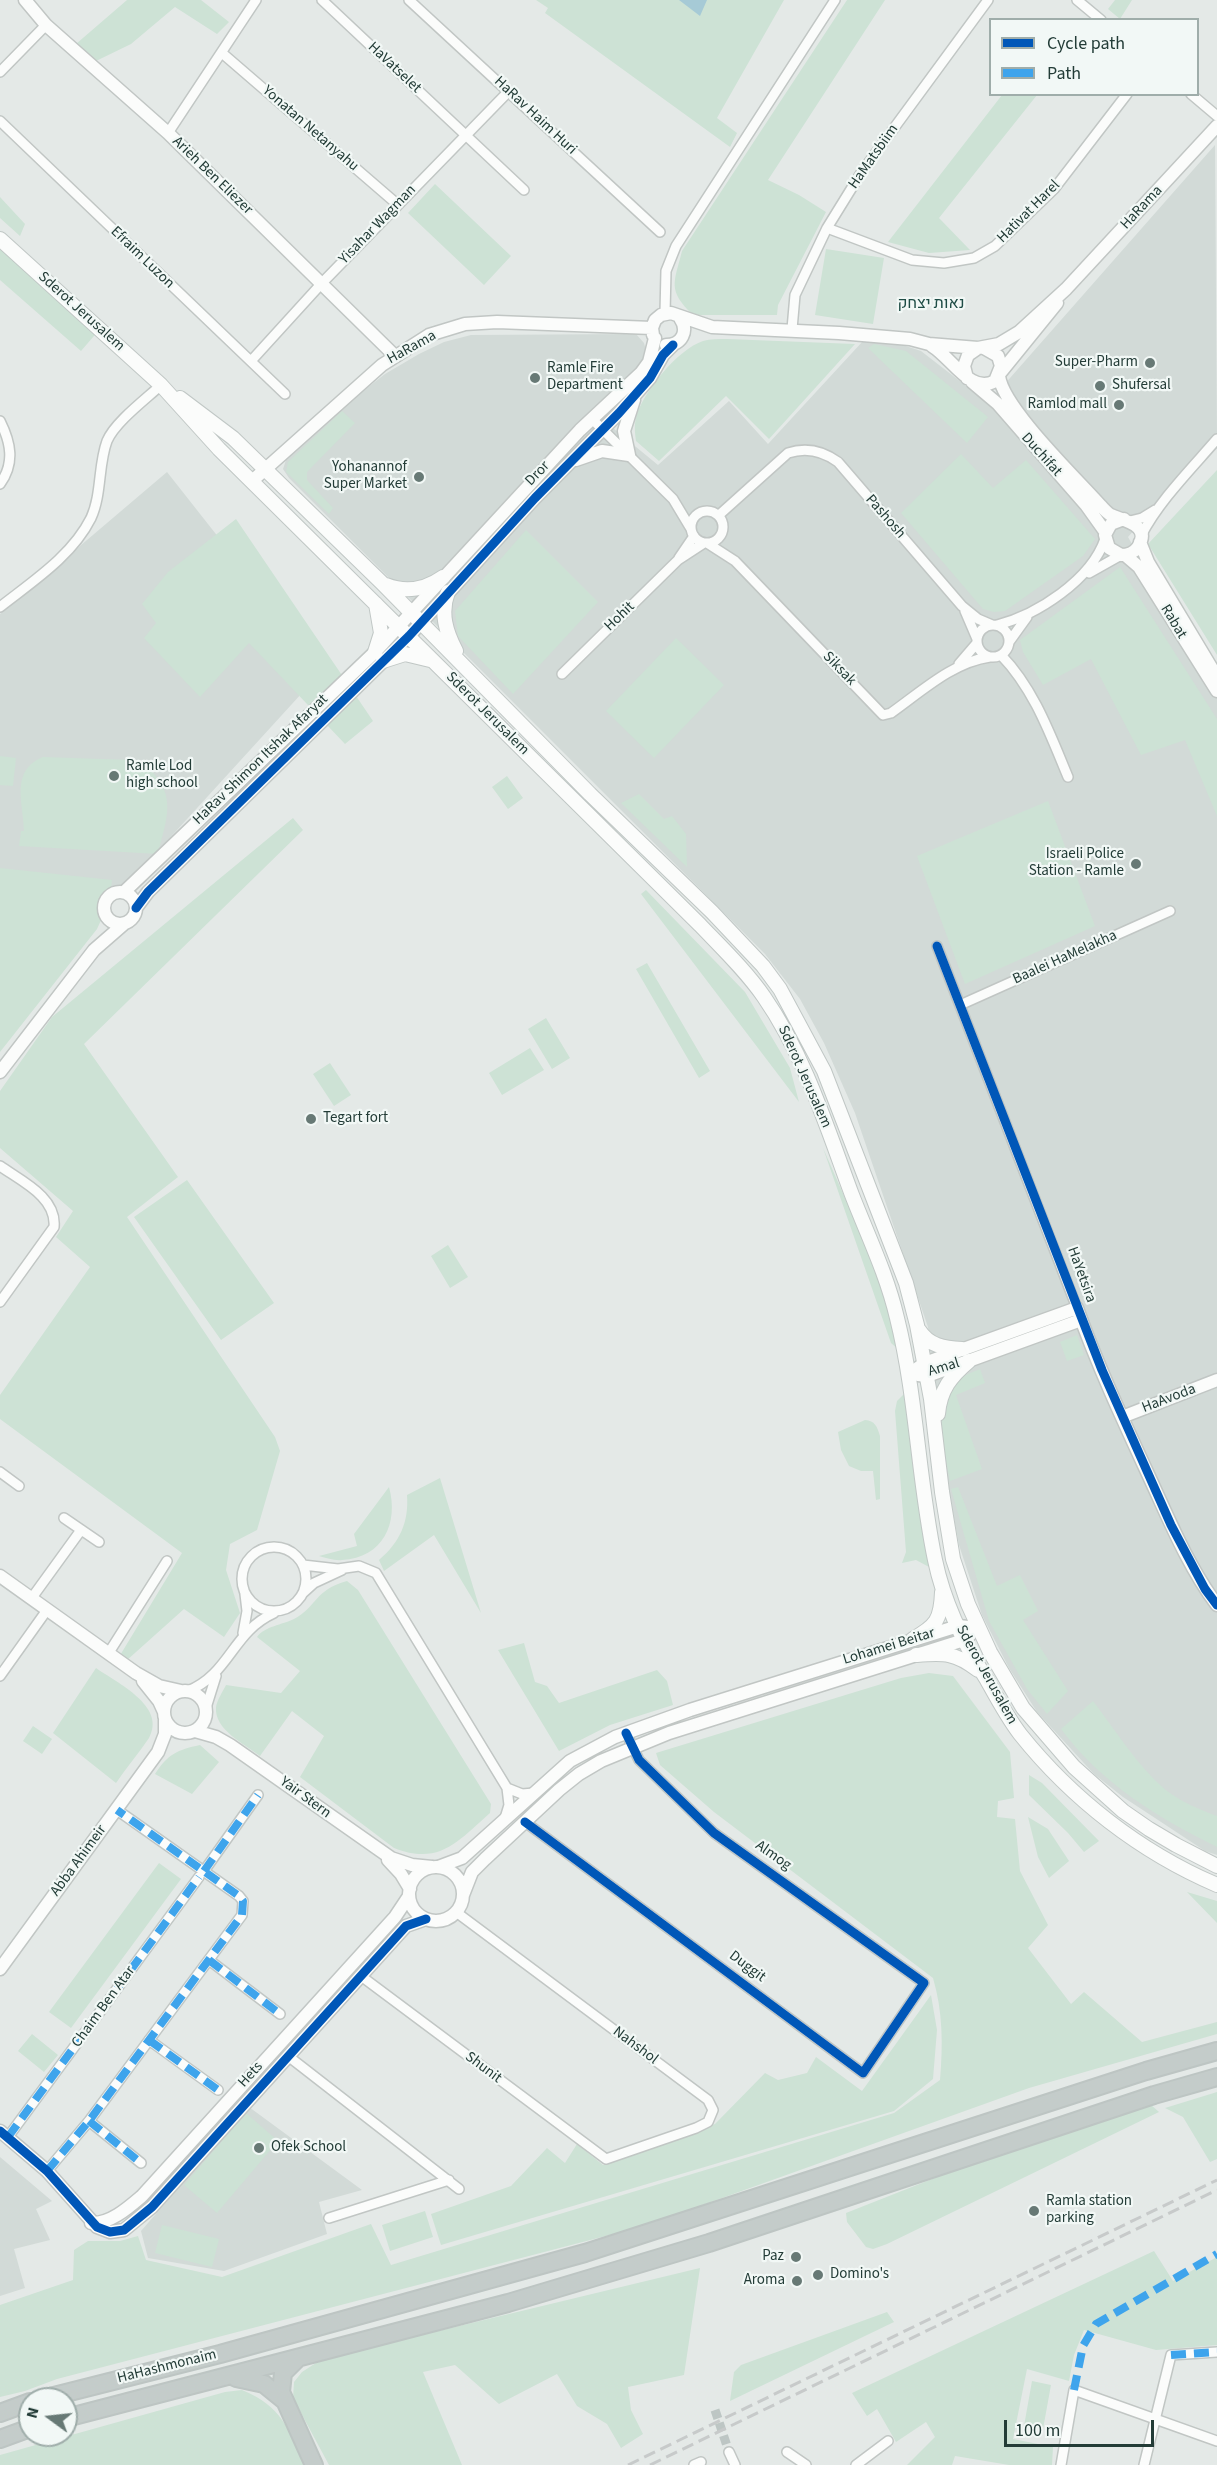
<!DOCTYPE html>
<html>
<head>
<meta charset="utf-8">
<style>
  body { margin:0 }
  #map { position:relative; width:1217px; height:2465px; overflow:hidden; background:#e4e9e7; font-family:"Source Sans 3",sans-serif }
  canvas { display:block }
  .legend { position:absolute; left:989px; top:18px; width:210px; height:78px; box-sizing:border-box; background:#f2f8f6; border:2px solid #9fadaa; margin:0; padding:8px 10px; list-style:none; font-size:18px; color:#233c37 }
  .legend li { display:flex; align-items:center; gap:12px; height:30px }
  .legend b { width:30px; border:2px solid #9fadaa }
  .north { position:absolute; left:18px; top:2387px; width:60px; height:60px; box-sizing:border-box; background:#f2f8f6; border:2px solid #9fadaa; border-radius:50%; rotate:285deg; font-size:16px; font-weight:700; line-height:24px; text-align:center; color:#233c37 }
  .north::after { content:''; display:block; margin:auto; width:21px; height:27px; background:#677975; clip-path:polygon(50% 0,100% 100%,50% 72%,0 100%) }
  .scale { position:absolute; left:1004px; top:2420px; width:150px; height:27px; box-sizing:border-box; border:3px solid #233c37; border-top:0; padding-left:8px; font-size:18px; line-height:21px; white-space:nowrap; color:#233c37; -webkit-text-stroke:4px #f2f8f6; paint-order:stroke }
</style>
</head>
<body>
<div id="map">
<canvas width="1217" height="2465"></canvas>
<ul class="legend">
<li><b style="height:8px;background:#0057b8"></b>Cycle path</li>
<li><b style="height:8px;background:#3ea4ec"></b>Path</li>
</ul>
<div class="north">N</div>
<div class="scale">100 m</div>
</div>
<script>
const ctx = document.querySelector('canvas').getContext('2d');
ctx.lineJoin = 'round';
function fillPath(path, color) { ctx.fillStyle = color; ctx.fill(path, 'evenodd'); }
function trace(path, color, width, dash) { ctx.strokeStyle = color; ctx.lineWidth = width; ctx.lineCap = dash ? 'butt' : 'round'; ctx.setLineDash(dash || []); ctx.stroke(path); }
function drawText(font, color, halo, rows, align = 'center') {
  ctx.font = font + ' "Source Sans 3",Heebo,sans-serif'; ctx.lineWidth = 4.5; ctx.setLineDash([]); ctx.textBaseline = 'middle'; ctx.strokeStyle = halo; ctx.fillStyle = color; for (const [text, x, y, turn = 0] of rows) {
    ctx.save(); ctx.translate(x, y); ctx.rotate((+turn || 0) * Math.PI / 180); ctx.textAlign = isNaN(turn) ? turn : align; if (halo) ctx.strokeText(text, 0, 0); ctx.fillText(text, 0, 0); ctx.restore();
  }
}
fillPath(new Path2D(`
  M 1215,145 L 1217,438 L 1128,537 L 1217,694 L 1217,1855 L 1205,1851 L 1155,1818 L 1123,1797 L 1094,1774 L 1037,1712 L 1009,1668 L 982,1615 L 959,1545 L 936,1422 L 928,1327 L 855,1113 L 824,1043 L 800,999 L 765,954 L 289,478 L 283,469 L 286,460 L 326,420 L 385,374 L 419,354 L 444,342 L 471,335 L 636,334 L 644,343 L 647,354 L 639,368 L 591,410 L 658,465 L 729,401 L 768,444 L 863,341 L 887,340 L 921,351 L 988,403 Z
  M 167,472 L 323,670 L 125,887 L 108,890 L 0,881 L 0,614 Z
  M 249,2107 L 362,2190 L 319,2202 L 327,2234 L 224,2271 L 148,2258 L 141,2231 Z
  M 0,2157 L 52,2201 L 36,2209 L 50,2240 L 14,2249 L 25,2288 L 0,2296 Z`), '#d2dad7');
fillPath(new Path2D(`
  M 127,0 L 201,0 L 229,22 L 217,34 L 175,7 L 131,44 L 96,61 L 76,44 Z
  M 536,0 L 784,0 L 717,118 L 737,133 L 730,147 L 545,13 L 548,8 Z
  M 847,0 L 885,0 L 768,180 L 799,195 L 826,212 L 778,305 L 777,315 L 693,315 C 667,290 674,283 682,251 Z
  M 1115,0 L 1132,0 L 1120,19 L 1108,9 Z
  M 1002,95 L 1037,95 L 939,218 L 970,250 L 929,253 L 888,242 Z
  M 435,184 L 511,256 L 484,285 L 408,213 Z
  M 0,197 L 25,224 L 20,236 L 0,218 Z
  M 0,242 L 100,329 L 81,351 L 0,280 Z
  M 826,249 L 884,258 L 873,324 L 815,315 Z
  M 727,339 L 855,344 L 769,439 L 726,396 L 659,461 L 636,441 C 635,433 634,426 636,418 C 642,393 678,349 703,341 C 710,339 719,339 727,339 Z
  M 874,344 L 906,351 L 988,417 L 967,443 L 868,348 Z
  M 342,411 L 355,423 L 307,472 L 307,480 L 333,508 L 329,514 L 286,472 L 288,462 Z
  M 961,454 L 993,488 L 1026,460 L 1095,539 L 1083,556 L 1005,611 L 994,612 L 983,609 L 901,513 Z
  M 1217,470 L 1217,655 L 1148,544 Z
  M 236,519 L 373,721 L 345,744 L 249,643 L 200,697 L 144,638 L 156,623 L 142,604 L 168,572 Z
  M 526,530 L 598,602 L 513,694 L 458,636 L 455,611 Z
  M 1120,567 L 1217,719 L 1217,816 L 1185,740 L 1141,755 L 1091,659 L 1043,685 L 1023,652 L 1020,640 Z
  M 676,638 L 724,685 L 654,758 L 606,711 Z
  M 0,756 L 16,758 L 13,786 L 0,785 Z
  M 43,757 L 132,760 C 142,762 149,767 155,775 C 177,800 164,826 158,854 L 19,846 L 21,831 L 24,831 C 24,804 9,771 43,757 Z
  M 507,776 L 523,798 L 508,809 L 492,787 Z
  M 639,794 L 664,819 L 672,816 L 686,834 L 687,867 L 621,803 Z
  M 1048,801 L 1095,926 L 965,984 L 917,856 Z
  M 293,818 L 303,830 L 84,1044 L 178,1177 L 127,1217 L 275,1437 L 280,1451 L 257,1530 L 230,1544 L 226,1570 L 240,1613 L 224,1637 L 184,1609 L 126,1661 L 119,1657 L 182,1553 L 0,1419 L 0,1395 L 90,1267 L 56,1237 L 73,1211 L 0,1148 L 0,1091 L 52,1017 Z
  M 0,868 L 112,880 L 111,888 L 100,901 L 102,918 L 97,929 L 0,1052 Z
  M 646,890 L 745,992 L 790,1068 L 799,1102 L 641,894 Z
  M 647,963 L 710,1071 L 699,1078 L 636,969 Z
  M 546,1018 L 570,1058 L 552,1069 L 528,1029 Z
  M 530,1048 L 544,1070 L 502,1095 L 489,1073 Z
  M 330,1063 L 351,1095 L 334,1106 L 313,1074 Z
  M 823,1148 L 874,1264 L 887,1300 L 899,1350 L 891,1343 Z
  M 187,1180 L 274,1303 L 221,1340 L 134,1217 Z
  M 448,1245 L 468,1277 L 450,1288 L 431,1256 Z
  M 1077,1335 L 1084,1355 L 1067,1361 L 1060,1342 Z
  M 980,1369 L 985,1383 L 956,1395 L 982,1469 L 950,1481 C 944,1449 932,1405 959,1380 C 964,1375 973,1372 980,1369 Z
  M 905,1393 L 931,1568 L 916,1560 L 902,1563 L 906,1552 L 895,1411 L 897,1401 Z
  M 865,1420 C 875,1421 877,1426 880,1436 L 880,1499 L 876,1500 L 873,1471 L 861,1471 L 849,1466 L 841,1450 L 838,1432 Z
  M 440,1478 L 481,1613 L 434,1535 L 384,1571 L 379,1560 C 400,1542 409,1522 407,1495 Z
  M 389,1487 C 399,1523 383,1558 342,1560 C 335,1561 327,1558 319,1556 L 357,1546 L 354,1534 Z
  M 958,1487 L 997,1586 L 1020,1575 L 1038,1611 L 1023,1620 L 1068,1691 L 1047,1714 L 1027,1689 L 989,1621 L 951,1489 Z
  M 347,1581 L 358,1590 L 491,1804 L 490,1813 C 458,1841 440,1866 394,1848 L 300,1777 L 324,1736 L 292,1711 L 260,1756 C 245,1744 214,1730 216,1707 C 217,1700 223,1691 226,1685 L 281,1693 L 300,1671 L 257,1637 C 265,1626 282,1625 294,1619 C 317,1607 314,1590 347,1581 Z
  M 524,1643 L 535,1682 L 547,1686 L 559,1703 L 657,1670 L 667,1681 L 673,1705 L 610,1725 L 559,1751 L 498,1650 Z
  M 96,1668 C 117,1683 167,1706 149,1738 C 139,1753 126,1768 116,1783 L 53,1733 Z
  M 929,1673 L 953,1676 L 1010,1752 L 1014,1798 L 998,1801 L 997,1817 L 1015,1819 L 1020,1871 L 1048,1925 L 1028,1948 L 1071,2004 L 1084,1992 L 1142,2042 L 1217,2022 L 1217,2034 L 1029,2088 L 644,2226 L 57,2379 L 25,2391 L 0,2397 L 0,2305 L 73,2280 L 74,2250 L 88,2241 L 120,2241 L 138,2236 L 146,2260 L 222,2277 L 371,2224 L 391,2265 L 894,2113 L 940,2080 C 943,2045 943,2012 933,1978 L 714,1812 L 660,1765 L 656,1753 L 901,1678 Z
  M 1093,1701 C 1116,1731 1138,1767 1167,1791 C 1182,1802 1200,1810 1217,1816 L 1217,1847 C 1157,1817 1102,1784 1061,1729 Z
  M 33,1726 L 52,1739 L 42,1754 L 23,1741 Z
  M 200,1745 L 219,1762 L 192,1794 L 155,1774 C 168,1754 177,1750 200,1745 Z
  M 1029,1775 L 1042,1783 L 1099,1841 L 1084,1852 L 1068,1833 L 1029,1795 Z
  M 1028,1817 L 1048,1829 L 1069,1861 L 1049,1878 L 1038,1857 Z
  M 159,1863 L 181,1879 L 71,2028 L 49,2012 Z
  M 1187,1892 L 1217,1901 L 1217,1923 Z
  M 931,1995 L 937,2030 L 933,2079 L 894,2111 L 441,2245 L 431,2214 L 511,2186 L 547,2148 L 565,2163 L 577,2144 L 603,2165 L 715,2124 L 765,2073 L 778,2080 L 807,2073 L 816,2057 L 862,2091 Z
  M 32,2034 L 58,2055 L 44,2072 L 18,2051 Z
  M 1217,2092 L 1217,2159 L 1210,2162 L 1183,2117 L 1165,2108 Z
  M 1150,2104 L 1159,2112 L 887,2244 L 873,2249 L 866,2247 L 847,2222 L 846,2213 L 960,2168 Z
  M 246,2113 L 278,2141 L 217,2213 L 184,2185 Z
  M 425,2211 L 433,2237 L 390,2251 L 382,2225 Z
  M 162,2225 L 219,2239 L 212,2267 L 155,2253 Z
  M 1154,2251 L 1173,2281 L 1217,2257 L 1217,2345 L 1156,2350 L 1084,2330 L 1074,2355 L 1069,2381 L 1027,2369 L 1013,2439 L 1053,2447 L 1052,2465 L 1009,2465 L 955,2456 L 952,2465 L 907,2465 L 935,2437 L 926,2422 L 896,2442 L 877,2409 L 867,2416 L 852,2393 Z
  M 700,2268 L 684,2375 L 628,2387 L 631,2410 L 643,2434 L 621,2448 L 607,2424 L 577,2406 L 557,2374 L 499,2404 L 455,2365 L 423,2372 L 462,2465 L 329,2465 L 293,2398 L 294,2382 L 302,2372 L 322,2359 Z
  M 887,2312 L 894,2322 L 730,2401 L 734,2372 L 741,2365 Z
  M 1032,2381 L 1051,2385 L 1043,2429 L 1024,2426 Z
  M 242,2390 C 283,2407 287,2428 305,2465 L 0,2465 L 0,2455 L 225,2392 Z`), '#cde2d5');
fillPath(new Path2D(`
  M 679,0 L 707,0 L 700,16 Z`), '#a6cad6');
trace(new Path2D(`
  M 715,2410 L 729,2452`), '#bdc6c4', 9, [9, 4.5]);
const minor = new Path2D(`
  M 322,0 L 524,190
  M 409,0 L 660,232
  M 1077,0 L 1101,20
  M 222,53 L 397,204
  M 0,72 L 46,25
  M 1191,94 L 1217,116
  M 0,121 L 285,394
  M 168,133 L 256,0
  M 827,228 L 912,260 L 944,263 L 974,258 L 995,246 L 1054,189 L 1127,94
  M 665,313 L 666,271 L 676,246 L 835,0
  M 792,329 L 795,295 L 827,228 L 861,173 L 988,0
  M 251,361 L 322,283 L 509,91
  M 592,419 L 673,499 L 691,529
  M 0,421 C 11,443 15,463 0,484
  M691 527a16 16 0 1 1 32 0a16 16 0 1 1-32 0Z
  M 719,515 L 788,453 C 806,447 823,451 838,462 L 962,606 L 978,619 L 992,625
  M 1130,521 L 1142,518 L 1155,510
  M 1141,536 C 1158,502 1192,468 1217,439
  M 707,543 L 735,561 L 883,715 L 891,713 C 922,691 953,662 990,657
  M 679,558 L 694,536
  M 1089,573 L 1121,555
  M 0,607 C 33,581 72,556 91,518 C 102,494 98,465 107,441 C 115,422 146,399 161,385
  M 965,611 L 977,639
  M 997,625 C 1037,615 1091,580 1105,539
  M977 641a16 16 0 1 1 32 0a16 16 0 1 1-32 0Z
  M 1009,642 L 1027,617
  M 1001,655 C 1034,689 1050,734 1068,777
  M 959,664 L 977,643
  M 562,674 L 678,560 L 704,543
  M 937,946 L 1077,1308
  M 960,1005 L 1170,911
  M 0,1166 C 21,1181 57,1197 54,1227 L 0,1302
  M 0,1472 L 19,1486
  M 64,1518 L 99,1542
  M242 1579a32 32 0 1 1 64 0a32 32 0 1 1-64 0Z
  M 303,1565 L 338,1569 L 359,1566 L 376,1573 L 507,1788 L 509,1805 L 505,1818
  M 303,1593 L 314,1583 L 342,1570
  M 31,1599 L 81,1530
  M 243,1633 L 247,1611 L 245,1594
  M 108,1654 L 167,1561
  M 0,1676 L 47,1610
  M 188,1691 C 230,1674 232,1632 274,1613
  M 206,1708 L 216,1676
  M 507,1788 L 522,1794 L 534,1793
  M 525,1822 L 863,2073 L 924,1983 L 714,1833 L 639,1760 L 626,1733
  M 204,1871 L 258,1795
  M 209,1960 L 280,2014
  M 361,1976 L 606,2159 L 696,2128 L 708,2122 L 713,2110 L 708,2100 L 456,1912
  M 149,2040 L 218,2090
  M 288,2056 L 459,2189
  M 89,2121 L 141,2163
  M 8,2137 L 199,1877
  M 47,2171 L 89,2121 L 242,1915 L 243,1901 L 239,1896 L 117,1810
  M 329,2218 L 449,2180
  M 729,2452 L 735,2465
  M 787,2452 L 806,2465
  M 694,2465 L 701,2462
  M 856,2465 L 888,2441
  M 1061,2465 L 1074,2390 L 1217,2441
  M 1144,2465 L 1171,2355 L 1217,2352`);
const tertiary = new Path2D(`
  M 25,0 L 46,25 L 168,133 L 395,356
  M 653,335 L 652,328 L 655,320 L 661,315 L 671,313 L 712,327 L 839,333 L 910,339 L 929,344 L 978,348
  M 666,345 C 682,345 689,331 680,318
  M 932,346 C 952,358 971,395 995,381 L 1001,366 L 998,356 L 984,348
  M 1001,372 L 1057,303
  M 999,376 C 1003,408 1076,478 1100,505 C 1104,509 1107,513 1111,515 C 1124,521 1152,525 1138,547 C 1134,553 1128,555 1121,555 L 1109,548 L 1105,535 L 1111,524 L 1124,519
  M 967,378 L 964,366 L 968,355 L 978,348 L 999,344 L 1019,332 L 1066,289 L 1217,126
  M 972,382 L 998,404 L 1086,505 L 1106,533
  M 576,460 L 602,451 L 629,455 L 624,431 L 634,400
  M 252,481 L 382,365 L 429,335 L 465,324 L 497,322 L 652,328
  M 1140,542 L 1148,562 L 1217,677
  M 1125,555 L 1139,567 L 1217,691
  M104 908a16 16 0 1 1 32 0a16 16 0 1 1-32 0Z
  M 124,892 L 375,652 L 580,430 L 641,373 L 649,362 L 655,338
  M 136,908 L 148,892 L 409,636 L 535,498 L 619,413 L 650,378 L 663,355 L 673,345
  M 0,1072 L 94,950 L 125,923
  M 909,1374 L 925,1363 L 1077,1308 C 1097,1364 1122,1418 1147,1472 C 1168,1517 1187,1565 1217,1605
  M 918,1375 L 927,1376 L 1081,1320
  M 1122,1417 L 1217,1380
  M 0,1576 L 136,1673 L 159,1686 L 181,1691
  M 143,1681 L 159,1701 L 164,1712
  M164 1712a21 21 0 1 1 42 0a21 21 0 1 1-42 0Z
  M 195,1731 L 216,1737 L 230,1745 L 391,1858 L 412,1865 L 432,1867
  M 388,1860 L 401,1874 L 410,1889
  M 438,1867 L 462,1858 L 570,1761 L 615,1737 L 690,1710 L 958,1626 L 979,1628
  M409 1894a27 27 0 1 1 54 0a27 27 0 1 1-54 0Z
  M 463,1895 L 472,1872 L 485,1859 L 559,1790 L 579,1774 L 601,1761 L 669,1733 L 964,1640 L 970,1635
  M 0,1969 L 158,1752 L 165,1734 L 165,1720
  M 0,2131 L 47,2171 L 97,2227 L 110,2232 L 124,2230 L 152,2207 L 406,1926 L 426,1919
  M 91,2223 C 110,2224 128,2208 142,2196 L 395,1917 L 409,1896`);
const secondary = new Path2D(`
  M 0,239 L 161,385 L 219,449 L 700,925 C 722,948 746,971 764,997 C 805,1056 827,1128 852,1195 C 868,1236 887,1275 897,1318 C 917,1398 918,1480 935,1560 C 944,1603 964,1644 987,1680 C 997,1698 1007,1717 1020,1734 C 1072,1799 1140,1852 1217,1885
  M 180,398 L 233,438 L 382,583 L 590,794 L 712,912 L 763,966 L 780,989 L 824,1071 L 906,1283 L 917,1325 L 931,1399 L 942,1492 L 953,1559 L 968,1604 L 990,1652 L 1023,1708 L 1074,1767 L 1123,1811 L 1149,1829 L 1176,1845 L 1217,1866
  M 386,585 C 406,593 426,589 443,577
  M 448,592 C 440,613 446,632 456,651
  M 375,652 L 381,633 L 376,604
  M 383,661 L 405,654 L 430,660
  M 919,1330 C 929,1346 944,1348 962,1349
  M 938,1414 C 940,1390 951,1376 969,1361
  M 913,1639 C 936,1626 941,1620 942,1592
  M 916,1655 C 944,1653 955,1652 978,1670`);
const trunk = new Path2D(`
  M 297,2359 L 283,2373 L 281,2392 L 314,2465
  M 236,2378 L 264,2384 L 285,2401
  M 42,2399 L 220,2354 L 585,2253 L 1146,2071 L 1217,2051
  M 0,2413 L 30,2402
  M 66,2418 L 508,2303 L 709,2243 L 1154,2095 L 1217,2077
  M 0,2439 L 30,2428`);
trace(minor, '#c1c6c4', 12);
trace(tertiary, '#c1c6c4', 15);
trace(secondary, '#c0c7c5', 16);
trace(trunk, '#bdc5c3', 20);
trace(minor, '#fbfcfb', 9);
trace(tertiary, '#fbfcfb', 12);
trace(secondary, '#fbfcfb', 14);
trace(trunk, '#c4ccca', 16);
trace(new Path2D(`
  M 628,2465 L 1217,2180
  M 650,2465 L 1217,2190`), '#c7caca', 3, [12, 6]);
trace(new Path2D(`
  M 204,1871 L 258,1795
  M 209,1960 L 280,2014
  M 149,2040 L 218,2090
  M 89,2121 L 141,2163
  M 8,2137 L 199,1877
  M 47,2171 L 89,2121 L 242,1915 L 243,1901 L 239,1896 L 117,1810
  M 1171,2355 L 1217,2352
  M 1074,2390 L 1083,2346 L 1096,2324 L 1217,2254`), '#3ea4ec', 8, [15, 8]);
trace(new Path2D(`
  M 136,908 L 148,892 L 409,636 L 535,498 L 619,413 L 650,378 L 663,355 L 673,345
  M 937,946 L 1102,1370 L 1171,1525 L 1205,1589 L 1217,1605
  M 525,1822 L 863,2073 L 924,1983 L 714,1833 L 639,1760 L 626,1733
  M 0,2131 L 47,2171 L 97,2227 L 110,2232 L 124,2230 L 152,2207 L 406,1926 L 426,1919`), '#0057b8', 9);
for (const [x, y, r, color] of [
  [1150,363,6,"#677975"],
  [535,378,6,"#677975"],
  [1100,386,6,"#677975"],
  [1119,405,6,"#677975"],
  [419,477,6,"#677975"],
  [114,776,6,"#677975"],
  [1136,864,6,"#677975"],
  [311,1119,6,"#677975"],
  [259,2148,6,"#677975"],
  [1034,2211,6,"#677975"],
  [796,2257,6,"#677975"],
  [818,2275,6,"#677975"],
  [797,2281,6,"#677975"]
]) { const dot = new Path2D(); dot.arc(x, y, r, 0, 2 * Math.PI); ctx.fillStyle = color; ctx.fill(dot); trace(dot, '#f2f8f6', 2); }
drawText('15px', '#233c37', '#f2f8f6', [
  ["HaVatselet",394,68,43],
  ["HaRav Haim Huri",535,116,43],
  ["Yonatan Netanyahu",310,129,41],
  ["HaMatsbiim",874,157,-55],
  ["Arieh Ben Eliezer",212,176,44],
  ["HaRama",1142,208,-47],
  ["Hativat Harel",1029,212,-45],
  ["Yisahar Wagman",378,225,-46],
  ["Efraim Luzon",142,258,44],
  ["Sderot Jerusalem",81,312,42],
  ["HaRama",412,348,-29],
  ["Duchifat",1041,455,48],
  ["Dror",538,474,-46],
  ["Pashosh",885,517,49],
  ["Hohit",620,617,-44],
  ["Rabat",1173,622,59],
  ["Siksak",839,669,46],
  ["Sderot Jerusalem",487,714,45],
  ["HaRav Shimon Itshak Afaryat",261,760,-44],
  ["Baalei HaMelakha",1065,958,-24],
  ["Sderot Jerusalem",804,1077,66],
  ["HaYetsira",1081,1275,70],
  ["Amal",944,1368,-17],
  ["HaAvoda",1169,1399,-21],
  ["Lohamei Beitar",889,1647,-17],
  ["Sderot Jerusalem",986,1675,61],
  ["Yair Stern",305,1798,36],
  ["Almog",773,1856,35],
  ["Abba Ahimeir",79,1861,-54],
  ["Duggit",747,1967,37],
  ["Chaim Ben Atar",104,2007,-54],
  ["Nahshol",635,2046,37],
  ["Shunit",483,2068,37],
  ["Hets",251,2075,-48],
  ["HaHashmonaim",167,2367,-14]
]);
drawText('15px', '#233c37', '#f2f8f6', [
  ["Super-Pharm",1138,363,"right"],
  ["Ramle Fire",547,369],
  ["Department",547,386],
  ["Shufersal",1112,386],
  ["Ramlod mall",1107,405,"right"],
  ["Yohanannof",407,468,"right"],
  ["Super Market",407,485,"right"],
  ["Ramle Lod",126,767],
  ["high school",126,784],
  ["Israeli Police",1124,855,"right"],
  ["Station - Ramle",1124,872,"right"],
  ["Tegart fort",323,1119],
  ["Ofek School",271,2148],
  ["Ramla station",1046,2202],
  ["parking",1046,2219],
  ["Paz",784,2257,"right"],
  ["Domino's",830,2275],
  ["Aroma",785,2281,"right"]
], 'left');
drawText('16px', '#1f4d46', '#f2f8f6', [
  ["נאות יצחק",931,304]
]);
</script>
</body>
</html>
